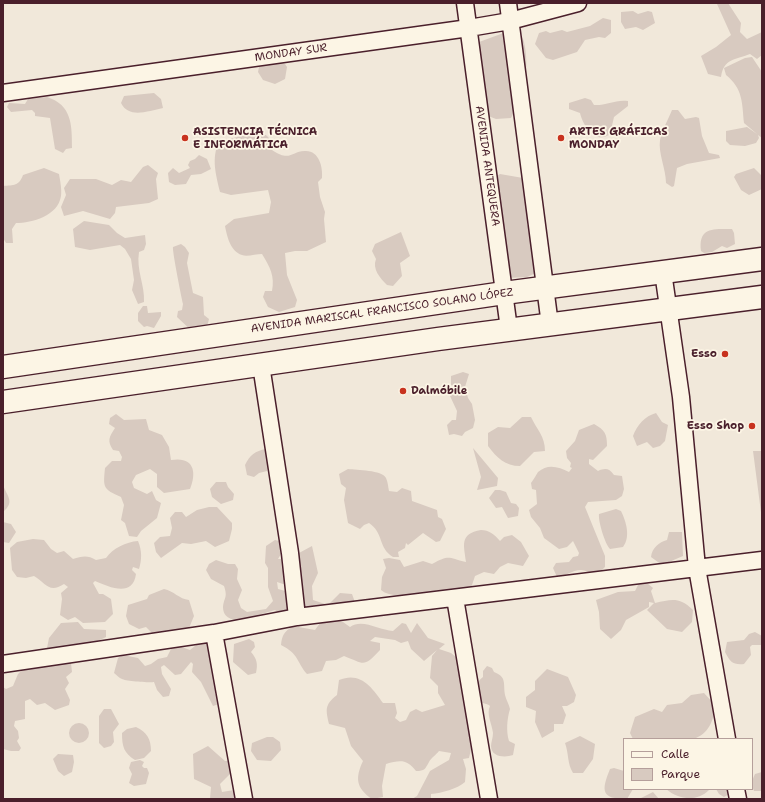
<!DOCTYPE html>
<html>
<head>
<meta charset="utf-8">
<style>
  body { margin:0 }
  #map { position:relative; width:765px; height:802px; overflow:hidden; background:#f1e8da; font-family:"Shantell Sans",sans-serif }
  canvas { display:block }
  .frame { position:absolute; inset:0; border:4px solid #4a1f2b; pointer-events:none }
  .legend { position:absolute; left:623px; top:738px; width:130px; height:52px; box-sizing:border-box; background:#fcf5e5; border:1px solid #b59f9b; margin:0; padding:5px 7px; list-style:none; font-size:12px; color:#4a1f2b }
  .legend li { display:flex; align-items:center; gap:8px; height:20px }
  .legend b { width:20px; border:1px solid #b59f9b }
</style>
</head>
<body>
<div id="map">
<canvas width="765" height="802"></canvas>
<div class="frame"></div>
<ul class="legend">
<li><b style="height:5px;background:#fcf5e5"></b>Calle</li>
<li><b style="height:11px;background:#d8cac0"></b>Parque</li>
</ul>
</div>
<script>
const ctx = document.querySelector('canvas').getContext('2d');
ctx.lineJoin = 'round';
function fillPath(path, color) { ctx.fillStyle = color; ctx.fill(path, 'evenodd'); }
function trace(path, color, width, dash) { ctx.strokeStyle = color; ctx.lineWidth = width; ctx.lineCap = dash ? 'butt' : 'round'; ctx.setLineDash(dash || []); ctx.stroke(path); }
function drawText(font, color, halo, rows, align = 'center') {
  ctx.font = font + ' "Shantell Sans",sans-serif'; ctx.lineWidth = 3.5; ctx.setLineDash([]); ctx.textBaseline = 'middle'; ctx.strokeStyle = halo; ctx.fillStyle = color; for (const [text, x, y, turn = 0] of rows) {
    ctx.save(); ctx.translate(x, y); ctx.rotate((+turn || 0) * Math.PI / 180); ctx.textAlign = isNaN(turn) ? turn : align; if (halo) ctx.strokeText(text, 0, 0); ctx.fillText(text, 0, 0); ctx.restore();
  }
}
fillPath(new Path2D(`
  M 719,3 L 728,3 L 741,23 L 740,32 L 747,39 L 762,32 L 762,55 L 757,59 L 750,54 C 735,60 724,58 721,77 L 708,74 L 701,56 L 716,47 L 731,35 L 717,4 Z
  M 633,11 L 638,14 L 648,11 L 652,12 L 655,23 L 643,30 L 636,27 L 625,29 L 621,22 L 621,12 Z
  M 603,18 L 611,20 L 611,33 L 605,38 L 599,37 L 585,40 L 577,52 L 553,60 L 546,58 L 535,44 L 539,33 L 546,31 L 550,33 L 562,30 L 567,32 L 590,26 Z
  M 517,28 C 519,32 523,37 524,42 C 530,68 524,95 511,118 L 496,119 L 483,114 L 471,45 Z
  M 752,57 L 762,72 L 762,138 L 758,135 L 759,138 L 756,143 L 745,146 L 730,145 L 726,141 L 726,131 L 747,127 L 757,134 L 744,123 C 742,102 743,89 726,75 L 724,68 L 745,58 Z
  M 275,61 L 285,64 L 287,67 L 285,79 L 275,84 L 263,80 L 258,72 L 259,67 Z
  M 154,93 L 161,99 L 163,108 C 148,111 129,119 121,103 L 124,96 Z
  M 47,97 C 72,105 72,125 72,148 L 66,149 L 63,153 L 55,149 L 50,118 L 35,116 L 35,113 L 32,110 L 11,112 L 7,107 L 9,103 L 25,104 L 28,99 Z
  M 585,98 L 591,100 L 594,105 C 605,106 616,99 628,101 L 628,106 L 614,117 L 610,134 C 596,145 583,126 580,113 L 569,109 L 569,103 Z
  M 672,110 L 678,110 L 685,119 L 696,117 L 699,118 L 702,136 L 709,153 L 719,155 L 720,158 L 687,164 L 677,168 L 674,186 L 672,187 L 666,183 C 666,169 658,153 660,140 C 662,130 668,120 672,110 Z
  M 255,132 C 269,135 270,136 272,150 C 291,163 292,150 306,151 C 319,151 323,167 322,178 L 318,182 L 320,197 L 325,212 L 324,219 L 326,242 L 307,251 L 295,251 L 285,253 L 287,275 L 297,300 L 295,307 L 279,312 L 268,307 L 263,297 L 265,291 L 272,291 C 275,276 270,267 262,254 C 256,254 247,257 242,255 C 230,251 227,236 225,226 L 234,219 L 269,213 L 271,202 L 268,190 L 231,195 L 220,192 C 216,175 211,158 219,142 Z
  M 199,155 L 207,159 L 211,169 L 201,174 L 191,175 L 186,184 L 175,185 L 169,182 L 168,173 L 173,168 L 179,173 L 190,168 L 188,165 L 190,161 L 195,159 Z
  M 148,165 L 158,173 L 156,179 L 158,199 L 149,203 L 116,207 L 115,213 L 110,219 L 83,211 L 64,216 L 61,207 L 66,195 L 64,188 L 70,179 L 96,179 L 112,185 L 121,180 L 131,182 L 143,167 Z
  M 44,168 L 59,174 C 60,180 62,189 61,196 C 58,216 32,223 16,223 L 12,229 L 13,243 L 6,243 L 3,238 L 3,186 C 14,185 19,186 23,175 Z
  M 754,168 L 762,176 L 762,189 L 749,195 L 741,190 L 734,177 L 736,174 Z
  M 500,174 L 523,178 L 528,200 L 527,225 L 530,228 L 536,273 L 527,277 L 507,278 L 485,183 Z
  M 84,221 L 109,225 L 117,233 L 125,238 L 145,235 L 146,244 L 144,250 L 139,252 C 136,270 145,285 144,302 L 138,304 L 132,290 L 134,280 L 131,259 L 125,249 L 120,245 L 90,250 L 75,247 L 73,229 Z
  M 732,229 L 734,233 L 735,244 L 727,248 L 722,246 L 712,252 L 704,253 L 701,251 C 698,227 713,229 732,229 Z
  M 401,232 L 410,256 L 400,263 L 402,276 L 393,286 L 387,285 C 380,278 372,269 376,259 L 372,251 L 375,244 Z
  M 181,244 L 185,247 L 189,253 L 187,263 L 193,293 L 203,297 L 204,315 L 209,319 C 207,329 203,331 195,334 L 177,317 L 178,311 L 182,310 L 183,304 C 181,295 172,250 173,247 Z
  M 143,306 L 147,306 L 148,313 L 161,312 L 161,316 L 154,328 L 147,326 L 144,327 L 138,321 L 138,313 Z
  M 463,372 L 469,374 L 465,387 L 468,398 L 472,404 L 475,420 L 473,428 L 465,432 L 462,436 L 454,434 L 449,435 L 447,425 L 452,420 L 456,420 L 457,411 L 450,396 L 451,392 L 458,394 L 458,391 L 455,386 L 451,385 L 451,376 Z
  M 656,413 L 662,422 L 668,425 L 665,441 L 660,446 L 653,448 L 647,442 L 637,446 L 633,436 C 637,425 645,416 656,413 Z
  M 116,414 L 124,420 L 146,419 L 149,430 L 162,435 L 169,447 L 171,460 C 194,456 197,472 190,489 L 164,493 L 157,487 L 157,474 L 150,469 L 136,475 L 132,482 L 134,488 L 147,494 L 152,491 L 156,500 L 161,503 L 157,518 L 141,531 L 137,537 L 129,536 L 125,523 L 121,520 L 124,505 L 121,497 C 103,489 103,488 105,468 L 112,461 L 121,461 L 122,457 L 119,451 L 113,450 C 107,441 109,437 115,428 L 109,424 L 110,418 Z
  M 522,417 L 531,417 C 537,430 545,436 545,451 L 534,452 L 520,466 C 505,466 497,458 488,446 L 488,433 L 498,427 L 510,428 Z
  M 594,424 C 605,430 607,434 607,446 L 593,460 L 589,459 L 589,464 L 598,471 C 605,468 609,468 614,475 L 622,476 L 624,489 L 622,496 L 616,500 L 588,502 L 585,507 L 605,556 L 605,567 C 602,570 599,573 594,573 C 590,574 586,570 581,570 C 572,570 565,577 557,577 L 553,568 L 556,563 L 569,562 L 573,557 L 578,556 L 579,553 L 573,541 L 567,547 L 559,549 L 544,538 L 540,528 L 531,517 L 529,510 L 537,504 L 536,490 L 532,489 L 531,483 C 534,479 536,475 538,472 C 548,463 559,467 569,472 L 572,468 L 570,467 L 571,463 L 567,458 L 566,451 L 575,441 L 579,430 Z
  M 473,448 L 498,478 L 497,486 L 477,490 L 481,477 Z
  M 266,449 L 271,459 L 267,471 L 259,473 L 254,477 L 247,475 L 245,465 C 250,455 255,451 266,449 Z
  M 753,451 L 762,451 L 762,520 Z
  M 348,469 C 357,470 382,470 386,478 C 388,482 388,487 389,491 L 397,492 L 402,488 L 411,491 L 412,501 L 437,510 L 438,517 L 442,519 L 446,529 L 440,541 L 436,542 L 423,533 L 408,545 L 406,543 L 405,548 L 398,552 L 399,557 L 393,557 C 378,548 384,533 369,523 L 364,525 L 360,529 L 348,523 L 344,500 L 346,488 L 341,484 L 339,474 Z
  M 216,482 L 226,482 L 228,487 L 234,494 L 233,500 L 221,504 L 212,497 L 210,489 Z
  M 3,484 C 6,496 16,501 3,512 Z
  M 495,490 L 500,490 L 506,492 L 511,503 L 516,504 L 519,508 L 518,516 L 508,518 L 502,507 L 496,508 L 489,498 Z
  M 209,507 L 217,507 L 232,523 L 232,529 L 229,541 L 215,547 L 206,541 L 191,544 L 182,543 L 161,558 L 156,552 L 154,543 L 160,537 L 170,536 L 172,528 L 170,518 L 175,512 L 182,512 L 186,517 L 197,510 Z
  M 616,509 L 621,511 C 626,521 631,537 623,547 L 610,549 C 605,544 598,521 599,514 Z
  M 3,522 L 11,524 L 16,532 L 9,543 L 3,542 Z
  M 481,530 C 489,530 494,534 500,541 L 504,537 L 512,535 L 521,542 L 529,556 L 523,566 L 508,563 L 500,567 L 494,574 L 484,572 L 475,576 L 471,588 L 433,594 L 427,592 L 418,597 C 407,594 390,598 381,590 L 382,577 L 386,568 L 383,559 L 389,558 L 400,560 L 404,567 L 423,561 L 432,564 C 450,554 448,558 466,562 C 464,545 459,534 481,530 Z
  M 669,532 L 682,532 L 683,556 L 662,565 L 651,557 C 652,548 659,542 667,540 Z
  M 33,539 L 44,540 L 51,549 L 57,553 L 64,551 L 73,559 C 82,556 88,555 96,560 L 106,558 C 113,548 126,542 138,541 C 142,550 142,560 139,569 L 133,567 L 132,570 L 136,574 C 133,598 109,587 95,581 L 93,583 L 99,594 L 103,594 L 111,599 L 113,614 L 105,622 L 83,623 L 75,617 L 68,620 L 60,615 L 62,599 L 61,593 L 68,587 L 64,584 C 49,594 46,583 34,576 L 26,578 L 17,577 L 12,570 L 10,548 L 17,542 Z
  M 275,540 L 279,541 L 281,554 L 278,559 L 281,559 L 282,569 L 286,571 L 287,583 L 283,584 L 277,582 L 278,589 L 289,592 L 295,606 L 283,615 L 275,610 L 258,615 L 254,620 C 243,621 223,623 223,607 C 224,597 228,598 224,586 L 211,579 L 206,570 L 209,564 L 216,560 L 228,564 L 235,564 L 238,569 L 237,579 L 242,590 L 238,600 L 241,608 L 247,612 L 266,609 L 273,601 L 268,587 L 268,568 L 265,563 L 266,546 Z
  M 312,546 L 318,573 L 312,586 L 313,600 L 328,605 L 340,593 L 352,594 L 356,605 L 297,617 L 290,553 L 299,553 Z
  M 640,581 L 647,583 L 653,588 L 651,591 L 655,603 C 672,599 680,597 693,610 L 692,622 L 682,632 L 667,629 L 647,610 L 654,603 L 649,602 L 649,607 L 626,620 L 621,630 L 611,639 L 600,629 L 599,612 L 596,600 L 618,592 L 635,591 Z
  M 164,589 C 174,591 179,599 189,600 L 194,616 L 189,628 L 176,634 L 169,630 L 161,637 L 154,635 L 146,627 L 139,629 L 129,624 L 126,616 L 128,605 L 147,599 L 149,595 Z
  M 334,619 L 343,622 L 350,627 C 362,618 379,630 393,631 L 402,623 L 406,624 L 411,633 L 417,623 L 428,638 L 445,644 L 439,649 L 451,653 L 456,657 L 461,671 L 472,745 L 469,758 L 463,759 L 466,769 L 465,782 C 457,789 442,793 431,794 L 431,799 L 412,799 L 417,796 L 430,771 L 449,760 L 451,753 L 439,751 C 436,755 431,758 429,762 C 425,769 425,771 416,771 C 407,759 400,760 386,764 L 382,786 L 383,797 L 372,799 C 356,788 355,778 363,761 L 351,746 L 345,728 L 329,724 C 326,710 324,705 337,695 L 339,680 C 360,671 372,687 383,703 L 395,703 L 397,713 L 395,718 L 400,722 L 406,720 L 410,712 L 416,709 L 422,712 L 445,705 L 438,693 L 438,686 L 430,678 L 432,656 L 437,650 L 424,661 L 411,649 L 408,641 L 401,643 L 395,640 L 375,637 L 370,641 L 380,643 L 380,650 C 363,668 365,664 344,656 L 336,660 L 326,661 L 322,671 L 307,674 C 296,661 299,654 281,645 C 282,635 284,632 293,626 L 315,630 L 320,623 Z
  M 78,622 L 84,629 L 106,630 L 106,637 C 90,646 65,651 47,648 L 49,638 L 61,623 Z
  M 755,632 L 762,636 L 761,645 L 752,645 L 750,647 L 751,655 L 744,664 C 733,665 730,662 725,652 L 727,642 L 744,640 L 749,634 Z
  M 249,639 L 254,642 L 255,647 L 251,652 C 257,659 258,664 256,673 L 248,675 L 233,662 L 234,644 Z
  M 212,640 L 224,644 C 236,667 217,673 215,694 L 220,698 L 219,704 L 213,706 L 201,682 L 192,672 L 193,664 L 191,662 L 181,674 L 175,675 L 164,665 L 161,667 L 162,674 L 171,689 L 169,696 L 163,697 L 157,690 L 154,682 C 150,683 125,681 122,679 C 119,678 117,675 114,673 L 118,658 L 123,655 L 138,658 L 145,666 L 151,664 L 158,659 L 167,657 L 171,649 L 179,646 L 190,650 L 200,642 Z
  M 61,659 L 71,663 L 72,672 L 66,677 L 69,683 L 65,689 L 70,700 L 69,705 L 55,710 L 45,703 L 37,705 L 30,699 L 25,701 L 25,719 L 15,721 L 14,726 L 18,731 L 19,738 L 17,741 L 21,748 L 19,751 L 11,751 L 3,749 L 3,687 L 6,689 L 13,686 L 18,674 L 23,669 L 35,669 L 42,664 Z
  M 487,666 L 492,668 L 494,672 C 507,677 503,683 505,695 C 506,700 509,704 510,709 C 507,719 506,731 509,741 L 515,744 L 513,755 C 505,758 491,757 491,746 C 491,742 493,738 493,733 C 492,724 486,714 490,706 C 487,703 483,704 481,702 C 474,695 475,682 483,677 L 483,671 Z
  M 547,669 L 568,677 L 576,695 L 574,702 L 567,706 L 562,706 L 566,715 L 563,724 L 554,724 L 554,731 L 542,738 L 535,722 L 536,711 L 526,707 L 526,697 L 535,690 L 535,681 Z
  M 704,693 L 715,705 C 714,719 710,732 696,738 C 689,741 643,739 633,739 L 630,733 L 635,717 L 654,709 L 662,712 L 667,705 L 682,703 L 691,695 Z
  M 104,709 L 111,709 L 119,724 L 113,732 L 114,742 L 111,746 L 104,748 L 99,743 L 99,716 Z
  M69 733a10 10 0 1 1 20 0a10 10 0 1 1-20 0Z
  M 136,727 C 147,732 151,739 151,751 L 144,758 L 135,760 C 124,753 122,747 122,733 L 127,729 Z
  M 580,736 L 595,744 L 593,759 L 583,773 L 573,773 C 567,763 569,754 565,743 Z
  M 267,737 L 273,737 L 280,742 L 281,750 L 271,761 L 257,760 L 251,751 L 252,743 Z
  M 208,746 L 225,761 L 231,761 L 233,771 L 220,784 L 222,792 L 234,790 L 245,796 L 245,799 L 210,799 L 211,787 L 194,779 L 193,754 Z
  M 58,754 L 73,755 L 74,762 L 72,772 L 64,776 L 58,771 L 53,759 Z
  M 140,760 L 144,762 L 142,766 L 144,768 L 147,768 L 149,773 L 146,784 L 134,786 L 129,783 L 132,774 L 129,768 L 131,762 Z
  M 614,768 L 624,771 L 624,789 L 633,789 L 627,799 C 601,799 601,791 610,769 Z
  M 762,772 L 762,791 L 754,791 C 751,784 752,780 755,774 Z
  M 666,789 L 733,789 L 733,792 L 724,797 L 719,794 L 716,789 L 709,790 C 697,802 679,800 666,789 Z
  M 653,792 L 659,799 L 641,799 L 641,798 Z`), '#d8cac0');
const minor = new Path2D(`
  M 465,3 L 509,329
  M 508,3 L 550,325
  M 3,93 L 469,28 L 510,21 L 578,3
  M 663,272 L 681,397 L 697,568 L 727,739
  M 261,365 L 290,553 L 297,617
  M 455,598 L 489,799
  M 214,633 L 244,799
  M 3,664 L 214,633 L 297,617 L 762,560
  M 736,789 L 738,799`);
const primary = new Path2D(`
  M 3,367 L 504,293 L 762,259
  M 3,402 L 438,339 L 762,297`);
trace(minor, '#4a1f2b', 19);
trace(primary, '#4a1f2b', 25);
trace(minor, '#fcf5e5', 16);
trace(primary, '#fcf5e5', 22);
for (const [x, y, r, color] of [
  [185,138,4,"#c8321e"],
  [561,138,4,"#c8321e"],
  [725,354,4,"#c8321e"],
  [403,391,4,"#c8321e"],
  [752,426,4,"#c8321e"]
]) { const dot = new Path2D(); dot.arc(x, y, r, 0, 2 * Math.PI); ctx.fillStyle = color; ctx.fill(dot); trace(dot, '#fcf5e5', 1.5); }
drawText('11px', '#4a1f2b', '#fcf5e5', [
  ["MONDAY SUR",291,53,-8],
  ["AVENIDA ANTEQUERA",487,166,82],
  ["AVENIDA MARISCAL FRANCISCO SOLANO LÓPEZ",382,311,-8]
]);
drawText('bold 11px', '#4a1f2b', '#fcf5e5', [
  ["ASISTENCIA TÉCNICA",193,132],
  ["E INFORMÁTICA",193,145],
  ["ARTES GRÁFICAS",569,132],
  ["MONDAY",569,145],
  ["Esso",717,354,"right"],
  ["Dalmóbile",411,391],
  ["Esso Shop",744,426,"right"]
], 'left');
</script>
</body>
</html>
